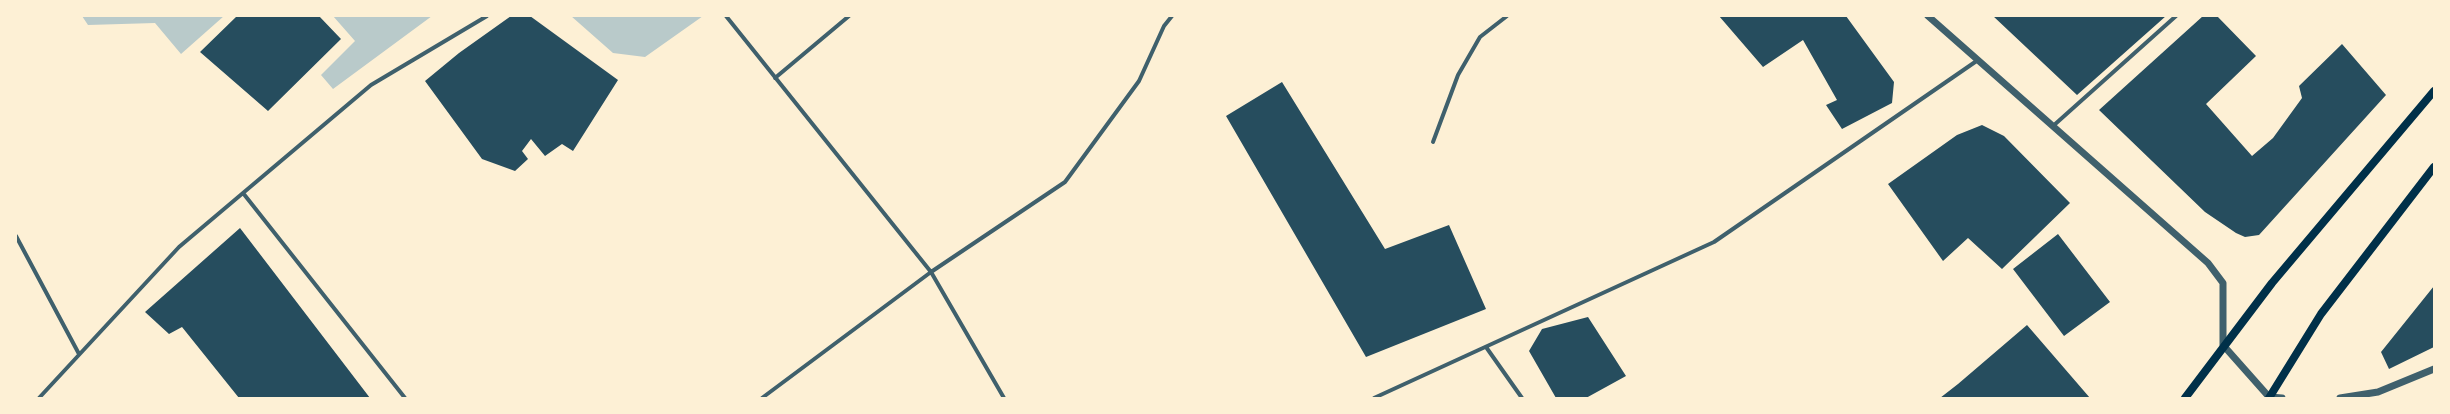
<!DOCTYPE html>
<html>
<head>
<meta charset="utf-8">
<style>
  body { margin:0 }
  #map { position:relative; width:2450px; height:414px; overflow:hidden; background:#fdf0d5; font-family:Montserrat,sans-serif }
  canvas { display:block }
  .frame { position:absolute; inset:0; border:17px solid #fdf0d5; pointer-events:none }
</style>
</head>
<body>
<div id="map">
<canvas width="2450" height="414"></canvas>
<div class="frame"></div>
</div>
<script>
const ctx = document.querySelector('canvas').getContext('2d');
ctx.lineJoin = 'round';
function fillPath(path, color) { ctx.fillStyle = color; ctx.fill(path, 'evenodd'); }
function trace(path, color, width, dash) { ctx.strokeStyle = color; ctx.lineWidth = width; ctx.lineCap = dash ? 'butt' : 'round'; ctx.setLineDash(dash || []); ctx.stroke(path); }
fillPath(new Path2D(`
  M 82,16 L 224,16 L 181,54 L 155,23 L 88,25 Z
  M 333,16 L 432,16 L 333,89 L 321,75 L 355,41 Z
  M 571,16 L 703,16 L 645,57 L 613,53 Z`), '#b9caca');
fillPath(new Path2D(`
  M 237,16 L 319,16 L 341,39 L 268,111 L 200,52 Z
  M 511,16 L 530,16 L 618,80 L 573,151 L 562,144 L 545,156 L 531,139 L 522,151 L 528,159 L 515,171 L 482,159 L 425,81 L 459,53 Z
  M 1719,16 L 1846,16 L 1894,82 L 1892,103 L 1842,129 L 1826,105 L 1837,100 L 1803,40 L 1763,67 Z
  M 1993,16 L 2166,16 L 2077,95 Z
  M 2203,16 L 2217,16 L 2256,56 L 2206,104 L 2252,156 L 2273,138 L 2302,98 L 2299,86 L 2342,44 L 2386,95 L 2259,235 L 2245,237 L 2236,233 L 2205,212 L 2099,110 Z
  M 1282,82 L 1385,249 L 1449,225 L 1486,309 L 1366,357 L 1226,116 Z
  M 1982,125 L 2004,136 L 2070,203 L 2002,269 L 1968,238 L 1943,261 L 1888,184 L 1957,135 Z
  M 240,228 L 370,398 L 239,398 L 182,327 L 169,334 L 145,312 Z
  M 2058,234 L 2110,302 L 2064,336 L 2013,269 Z
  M 2434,286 L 2434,347 L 2389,369 L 2381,352 Z
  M 1588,317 L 1626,376 L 1586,398 L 1556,398 L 1529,351 L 1542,329 Z
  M 2027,325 L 2090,398 L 1940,398 L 1958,384 Z`), '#264d5e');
trace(new Path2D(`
  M 726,16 L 931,272 L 1004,398
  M 775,78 L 849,16
  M 2053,126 L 2176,16
  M 1433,142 L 1458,75 L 1480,37 L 1507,16
  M 243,193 L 405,398
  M 16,236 L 79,354
  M 1486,347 L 1522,398
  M 39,398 L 179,247 L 371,85 L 487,16
  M 762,398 L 931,272 L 1065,182 L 1139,81 L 1164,26 L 1172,16
  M 1374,398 L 1714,242 L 1978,60`), '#3f606c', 4);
trace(new Path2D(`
  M 1928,16 L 2208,263 L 2223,283 L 2223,345 L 2270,398
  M 2270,397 L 2282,398
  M 2340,398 L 2378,392 L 2434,369`), '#3f606c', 7);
trace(new Path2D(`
  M 2185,398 L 2272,283 L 2434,91
  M 2269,398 L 2321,314 L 2434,167`), '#003049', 8);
</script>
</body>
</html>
